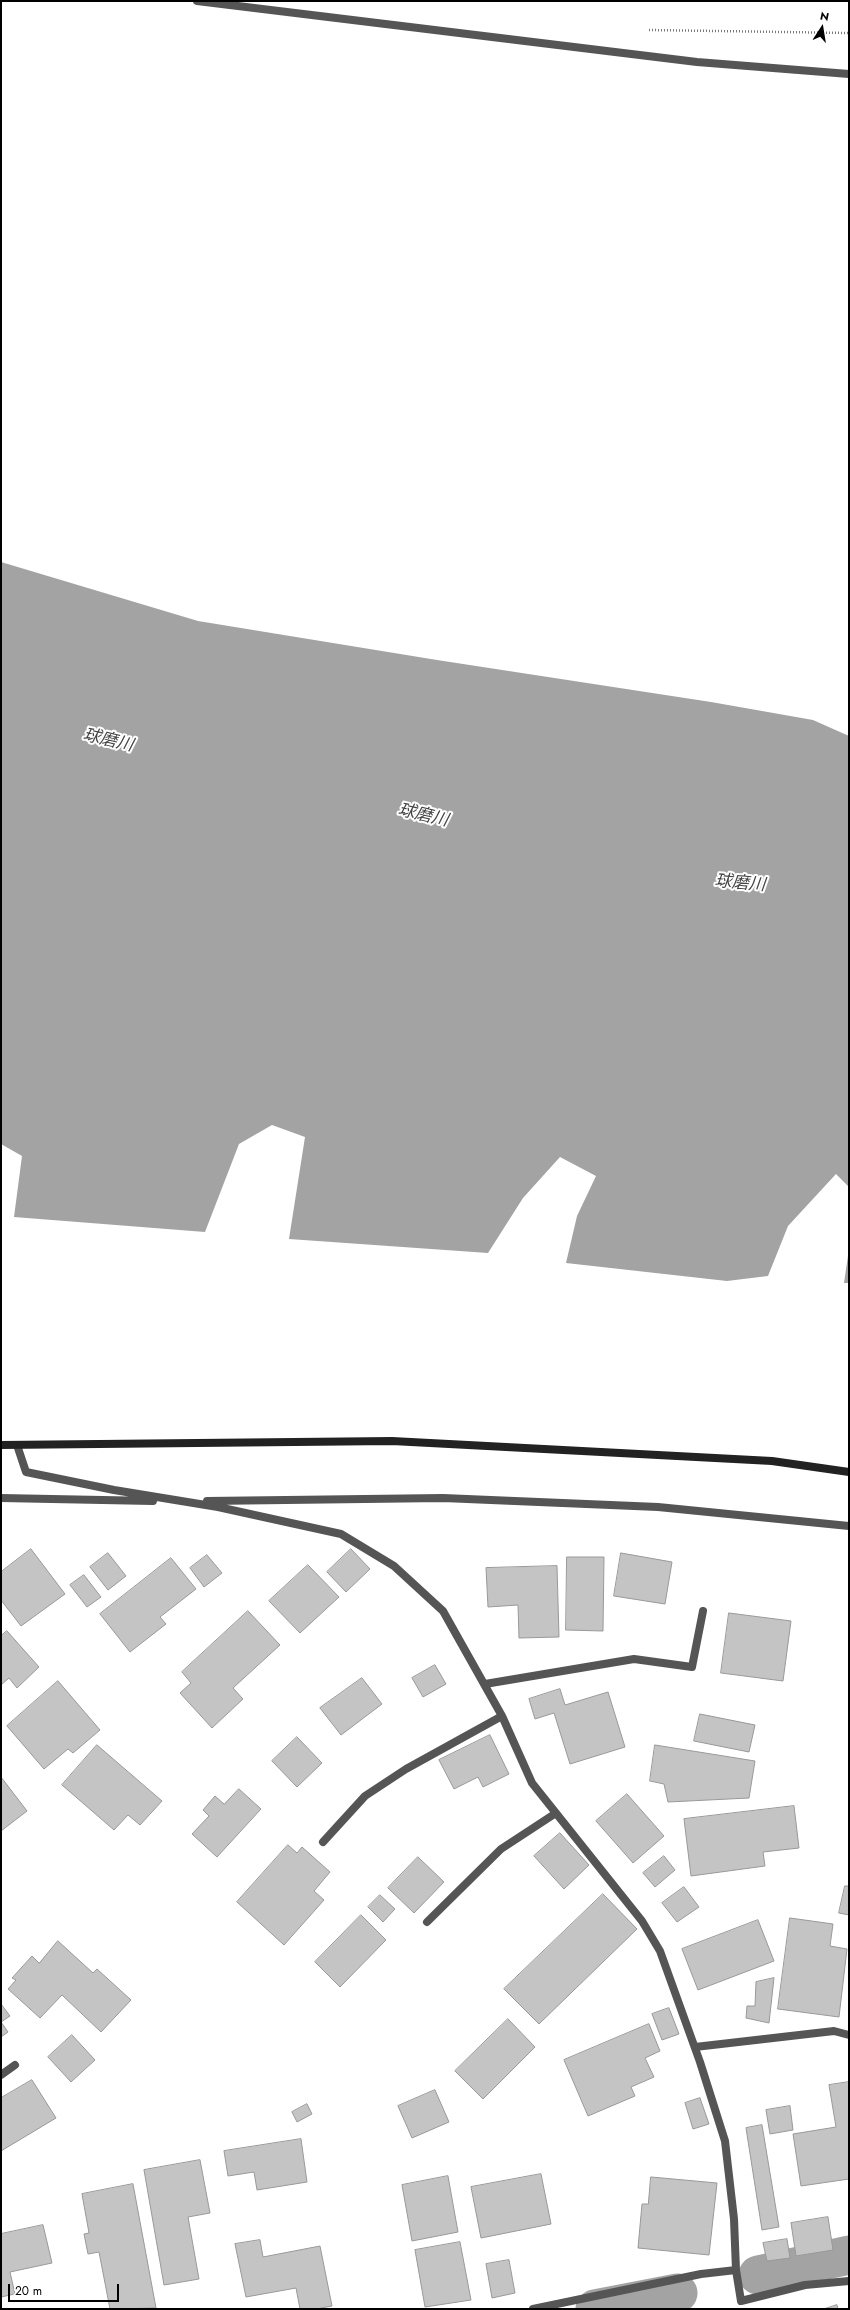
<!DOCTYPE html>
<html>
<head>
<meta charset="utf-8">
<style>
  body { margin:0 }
  #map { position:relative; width:850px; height:2310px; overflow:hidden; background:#fff; font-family:Jost,sans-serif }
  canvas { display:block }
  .frame { position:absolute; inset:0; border:2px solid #000; pointer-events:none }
  .north { position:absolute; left:802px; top:8px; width:40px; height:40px; -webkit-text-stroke:3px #fff; paint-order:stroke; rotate:12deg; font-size:11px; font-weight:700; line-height:16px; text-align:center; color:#000 }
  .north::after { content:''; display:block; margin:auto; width:14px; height:18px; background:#000; clip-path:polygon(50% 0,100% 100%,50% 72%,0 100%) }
  .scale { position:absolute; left:8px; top:2284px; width:111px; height:18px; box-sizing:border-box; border:2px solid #000; border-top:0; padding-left:5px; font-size:12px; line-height:14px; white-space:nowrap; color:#000; -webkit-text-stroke:3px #fff; paint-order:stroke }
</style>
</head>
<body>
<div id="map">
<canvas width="850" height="2310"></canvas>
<div class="frame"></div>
<div class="north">N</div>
<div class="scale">20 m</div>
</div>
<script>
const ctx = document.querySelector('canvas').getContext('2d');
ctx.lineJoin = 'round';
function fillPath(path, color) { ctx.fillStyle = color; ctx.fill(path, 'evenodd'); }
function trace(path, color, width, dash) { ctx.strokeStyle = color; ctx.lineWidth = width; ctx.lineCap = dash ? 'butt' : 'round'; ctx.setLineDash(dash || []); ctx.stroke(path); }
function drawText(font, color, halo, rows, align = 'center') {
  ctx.font = font + ' Jost,"Noto Sans JP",sans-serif'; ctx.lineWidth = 4; ctx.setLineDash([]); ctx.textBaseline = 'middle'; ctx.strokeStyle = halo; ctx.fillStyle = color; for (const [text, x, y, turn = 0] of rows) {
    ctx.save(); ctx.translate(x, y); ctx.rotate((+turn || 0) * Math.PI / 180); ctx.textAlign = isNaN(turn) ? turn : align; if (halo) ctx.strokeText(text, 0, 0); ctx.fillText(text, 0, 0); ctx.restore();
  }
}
fillPath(new Path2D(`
  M 1,562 L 198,621 L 437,660 L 711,702 L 813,720 L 849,736 L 849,1187 L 836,1174 L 788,1226 L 768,1276 L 727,1281 L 566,1263 L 577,1216 L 596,1176 L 560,1157 L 523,1198 L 488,1253 L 289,1239 L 305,1137 L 272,1125 L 239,1144 L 205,1232 L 14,1217 L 22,1156 L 1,1144 Z
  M 849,1249 L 849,1283 L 844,1283 Z`), '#a3a3a3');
trace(new Path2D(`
  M 758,2275 L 849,2255
  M 595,2309 L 678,2293`), '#a3a3a3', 39);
const building = new Path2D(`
  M 31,1549 L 65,1594 L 21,1626 L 1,1600 L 1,1572 Z
  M 351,1549 L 370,1569 L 346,1592 L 327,1572 Z
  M 108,1553 L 126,1576 L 108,1590 L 90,1567 Z
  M 621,1553 L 672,1562 L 665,1604 L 614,1596 Z
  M 207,1555 L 222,1573 L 204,1587 L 190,1568 Z
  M 567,1557 L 604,1557 L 603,1631 L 566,1630 Z
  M 171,1558 L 196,1589 L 160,1617 L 166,1624 L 130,1652 L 100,1614 Z
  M 308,1565 L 339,1597 L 300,1633 L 269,1601 Z
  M 557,1566 L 559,1637 L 519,1638 L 518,1605 L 488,1607 L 486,1568 Z
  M 84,1575 L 101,1597 L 87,1607 L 70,1585 Z
  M 248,1611 L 280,1645 L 233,1688 L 243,1699 L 212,1728 L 180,1693 L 191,1683 L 182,1672 Z
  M 729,1613 L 791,1621 L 783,1681 L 721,1673 Z
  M 7,1631 L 39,1667 L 17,1688 L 9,1678 L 1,1685 L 1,1636 Z
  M 435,1665 L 446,1684 L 423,1697 L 412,1678 Z
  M 362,1678 L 382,1704 L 341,1735 L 320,1708 Z
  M 58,1681 L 100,1730 L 73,1753 L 68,1749 L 44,1769 L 7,1726 Z
  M 560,1689 L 565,1705 L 608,1692 L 625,1747 L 570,1764 L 554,1713 L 535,1719 L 529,1699 Z
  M 700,1714 L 755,1725 L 749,1752 L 694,1741 Z
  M 490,1735 L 509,1774 L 483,1787 L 478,1777 L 454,1789 L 439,1760 Z
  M 297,1737 L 322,1763 L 297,1787 L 272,1761 Z
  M 97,1745 L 162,1801 L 140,1825 L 128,1815 L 114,1830 L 62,1785 Z
  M 655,1745 L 755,1761 L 749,1798 L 668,1802 L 664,1784 L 650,1781 Z
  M 1,1777 L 27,1811 L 1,1831 Z
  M 239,1789 L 261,1809 L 217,1857 L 192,1834 L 209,1816 L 203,1810 L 215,1796 L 224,1804 Z
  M 627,1794 L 664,1836 L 633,1863 L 596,1821 Z
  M 794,1806 L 799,1848 L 763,1852 L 765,1866 L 691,1876 L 684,1819 Z
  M 560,1833 L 589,1865 L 564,1889 L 534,1856 Z
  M 288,1845 L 297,1853 L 302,1847 L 330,1872 L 314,1891 L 324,1900 L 284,1945 L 237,1902 Z
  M 664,1856 L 675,1870 L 655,1887 L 643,1873 Z
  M 418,1857 L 444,1882 L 414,1913 L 388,1888 Z
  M 845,1886 L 849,1886 L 849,1915 L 839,1913 Z
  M 684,1887 L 699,1907 L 677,1922 L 662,1903 Z
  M 603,1894 L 637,1929 L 539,2024 L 504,1989 Z
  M 380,1895 L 395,1909 L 383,1922 L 368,1907 Z
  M 361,1915 L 386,1940 L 340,1987 L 315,1962 Z
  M 790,1918 L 833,1924 L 830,1946 L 847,1949 L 839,2017 L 778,2009 Z
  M 758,1920 L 774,1961 L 698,1990 L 682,1949 Z
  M 58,1941 L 93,1973 L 97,1969 L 131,2000 L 101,2032 L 62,1995 L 40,2018 L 8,1989 L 16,1980 L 12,1978 L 32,1956 L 39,1963 Z
  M 774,1978 L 769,2023 L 746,2018 L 747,2006 L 755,2006 L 756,1982 Z
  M 1,2004 L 10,2016 L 1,2022 L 8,2032 L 1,2037 Z
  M 669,2008 L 679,2034 L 662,2040 L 652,2014 Z
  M 508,2019 L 535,2047 L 483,2099 L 455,2071 Z
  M 649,2024 L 660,2051 L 645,2058 L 654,2077 L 631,2087 L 635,2096 L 588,2116 L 564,2060 Z
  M 72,2035 L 95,2060 L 71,2082 L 48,2057 Z
  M 32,2080 L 56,2118 L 1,2151 L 1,2098 Z
  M 849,2082 L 849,2179 L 801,2186 L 793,2134 L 836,2127 L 829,2085 Z
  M 435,2090 L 449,2122 L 412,2138 L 398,2106 Z
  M 700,2098 L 709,2124 L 693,2129 L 685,2103 Z
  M 307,2104 L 312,2114 L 297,2122 L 292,2112 Z
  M 790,2106 L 793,2130 L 770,2134 L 766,2110 Z
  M 762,2125 L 779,2227 L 762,2230 L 746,2128 Z
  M 301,2139 L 307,2182 L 257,2190 L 254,2172 L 228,2176 L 224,2151 Z
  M 200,2160 L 210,2213 L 188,2217 L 199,2279 L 164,2285 L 144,2170 Z
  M 541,2174 L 551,2224 L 481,2238 L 471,2187 Z
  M 448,2176 L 458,2232 L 412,2241 L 402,2185 Z
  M 651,2177 L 717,2183 L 709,2255 L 638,2248 L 642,2204 L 648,2204 Z
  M 133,2184 L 156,2308 L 110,2309 L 99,2252 L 88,2254 L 84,2234 L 89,2233 L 82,2194 Z
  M 828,2217 L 833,2250 L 796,2256 L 791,2223 Z
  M 43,2225 L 52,2263 L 10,2272 L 15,2294 L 1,2297 L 1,2234 Z
  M 787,2239 L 790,2258 L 767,2261 L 763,2243 Z
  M 260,2240 L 263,2257 L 320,2246 L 332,2306 L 316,2309 L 300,2309 L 296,2288 L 246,2297 L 235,2244 Z
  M 460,2242 L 471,2300 L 425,2307 L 415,2250 Z
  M 509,2260 L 515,2293 L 492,2298 L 486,2264 Z
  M 837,2305 L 838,2309 L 824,2309 Z`);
fillPath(building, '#c4c4c4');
trace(building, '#999', 1);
trace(new Path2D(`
  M 649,30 L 849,33`), '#777', 2.5, [1, 2]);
trace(new Path2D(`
  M 197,1 L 697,62 L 849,74`), '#555', 8);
trace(new Path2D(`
  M 17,1445 L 26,1472 L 114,1490 L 218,1507 L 341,1534 L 394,1566 L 443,1611 L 502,1716 L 532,1783 L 642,1921 L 660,1951 L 700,2062 L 725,2141 L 734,2219 L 736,2270 L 741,2301 L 805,2285 L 849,2281
  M 1,1498 L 153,1501
  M 207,1501 L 443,1498 L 658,1507 L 849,1526
  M 485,1684 L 634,1659 L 692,1667 L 703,1611
  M 323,1842 L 365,1796 L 406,1769 L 502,1716
  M 427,1922 L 501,1849 L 556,1813
  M 695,2047 L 834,2031 L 849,2035
  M 1,2075 L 15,2065
  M 533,2309 L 701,2274 L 736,2270`), '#555', 8);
trace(new Path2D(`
  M 1,1445 L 392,1441 L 772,1461 L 849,1472`), '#222', 8);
drawText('italic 17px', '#444', '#fff', [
  ["球磨川",108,741,13],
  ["球磨川",423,816,13],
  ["球磨川",740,884,5]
]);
</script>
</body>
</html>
